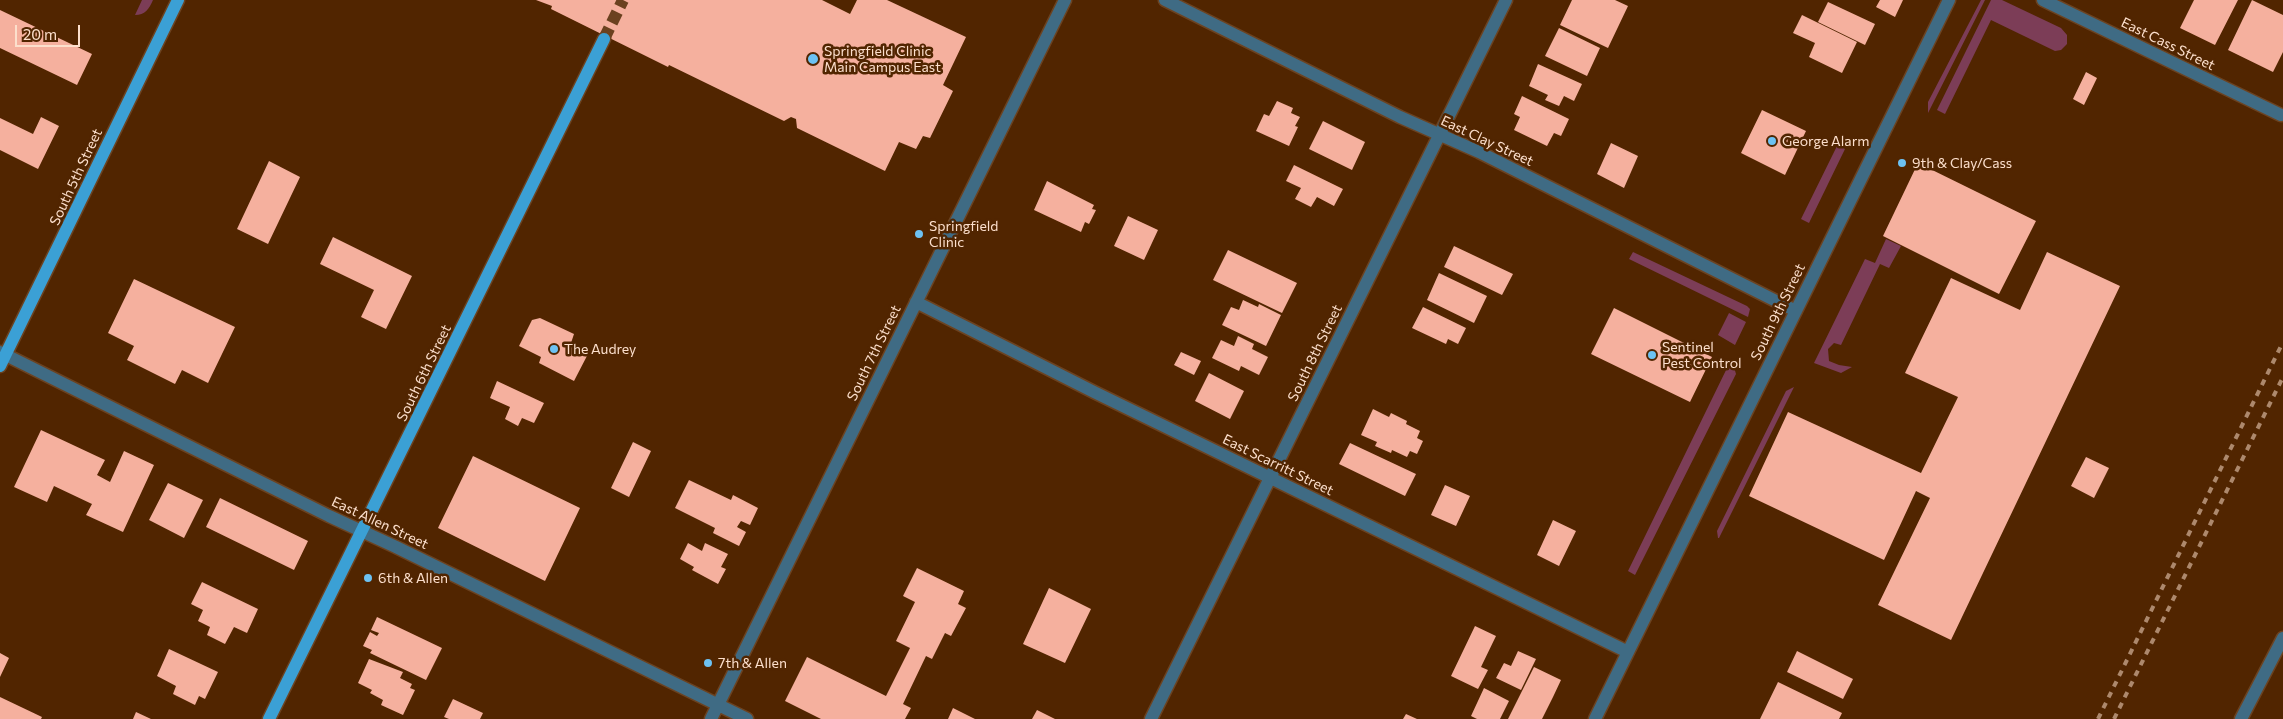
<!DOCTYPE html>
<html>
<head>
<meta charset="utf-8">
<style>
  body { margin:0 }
  #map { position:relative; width:2283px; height:719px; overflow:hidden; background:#512500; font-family:Commissioner,sans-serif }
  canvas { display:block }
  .scale { position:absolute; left:15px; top:25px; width:65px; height:22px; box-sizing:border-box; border:2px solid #fcdfcc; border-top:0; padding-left:6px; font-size:15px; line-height:18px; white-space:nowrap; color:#fcdfcc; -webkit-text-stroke:4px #512500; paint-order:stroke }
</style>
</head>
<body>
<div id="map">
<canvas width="2283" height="719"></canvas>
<div class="scale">20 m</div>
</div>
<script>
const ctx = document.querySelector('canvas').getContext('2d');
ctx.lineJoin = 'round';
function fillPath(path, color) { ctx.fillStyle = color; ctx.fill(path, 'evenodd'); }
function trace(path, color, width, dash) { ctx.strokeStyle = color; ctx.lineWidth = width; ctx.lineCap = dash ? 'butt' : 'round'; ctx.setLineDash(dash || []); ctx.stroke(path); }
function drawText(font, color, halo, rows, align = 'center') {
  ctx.font = font + ' Commissioner,sans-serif'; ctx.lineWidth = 5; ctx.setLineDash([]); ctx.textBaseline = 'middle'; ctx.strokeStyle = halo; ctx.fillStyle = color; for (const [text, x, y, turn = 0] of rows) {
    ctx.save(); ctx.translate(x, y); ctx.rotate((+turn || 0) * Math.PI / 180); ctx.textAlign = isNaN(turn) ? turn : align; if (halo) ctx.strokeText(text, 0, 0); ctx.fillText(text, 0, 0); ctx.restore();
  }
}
fillPath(new Path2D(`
  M 142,0 L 153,0 C 149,9 145,15 135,15 Z
  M 1981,0 L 1985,0 L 1928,113 L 1928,102 Z
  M 1991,0 L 2002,0 L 2061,28 L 2067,35 L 2067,44 L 2061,50 L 2055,51 L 1991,20 L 1945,114 L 1937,110 Z
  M 1838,144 L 1845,149 L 1809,223 L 1801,219 Z
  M 1886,239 L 1901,246 L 1889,268 L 1880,264 L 1841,345 L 1834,343 L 1828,349 L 1829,361 L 1839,365 L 1852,367 L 1841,373 L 1814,363 L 1865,259 L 1875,263 Z
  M 1633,252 L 1747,306 L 1750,309 L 1748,317 L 1629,259 Z
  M 1729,313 L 1746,322 L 1735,345 L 1718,335 Z
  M 1729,364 L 1734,367 L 1736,374 L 1635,575 L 1628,571 Z
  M 1794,387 L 1719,538 L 1718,538 L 1717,531 L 1786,391 Z`), '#7c3d57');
fillPath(new Path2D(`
  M 536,0 L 822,0 L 850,14 L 857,0 L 887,0 L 966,37 L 943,85 L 953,91 L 930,138 L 923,136 L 916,149 L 899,142 L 885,171 L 797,128 L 796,119 L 791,117 L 784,121 L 669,65 L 668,67 L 551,9 L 552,6 Z
  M 1572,0 L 1615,0 L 1628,6 L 1608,48 L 1560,25 Z
  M 1880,0 L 1903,0 L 1895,17 L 1876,7 Z
  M 2194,0 L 2238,0 L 2215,45 L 2180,28 Z
  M 2252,0 L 2283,15 L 2283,52 L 2273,72 L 2228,50 Z
  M 1828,2 L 1875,24 L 1865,45 L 1818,22 Z
  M 0,10 L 92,54 L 77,85 L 0,48 Z
  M 1802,15 L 1857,42 L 1842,73 L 1809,57 L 1815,43 L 1793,33 Z
  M 1559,28 L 1600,48 L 1587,76 L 1545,56 Z
  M 1538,64 L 1582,84 L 1574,101 L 1564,96 L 1559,106 L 1545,100 L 1548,95 L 1529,86 Z
  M 2086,72 L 2097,78 L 2084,105 L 2073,99 Z
  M 1522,96 L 1569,119 L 1561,136 L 1554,133 L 1547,146 L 1514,130 L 1520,117 L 1514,114 Z
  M 1277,101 L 1293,108 L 1291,113 L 1300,117 L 1295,126 L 1298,127 L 1289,146 L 1256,131 L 1264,114 L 1269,116 Z
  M 1762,110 L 1806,131 L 1785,175 L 1741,153 Z
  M 41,117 L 59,126 L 38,169 L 0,150 L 0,118 L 33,134 Z
  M 1323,121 L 1365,142 L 1352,170 L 1309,149 Z
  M 1611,143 L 1638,156 L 1624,188 L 1597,174 Z
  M 269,161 L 300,177 L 268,244 L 237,229 Z
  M 1918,163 L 2036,221 L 1999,294 L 1883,236 Z
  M 1294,165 L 1343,189 L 1334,206 L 1317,197 L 1311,207 L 1295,199 L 1301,188 L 1286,181 Z
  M 1047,181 L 1094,205 L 1092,209 L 1096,210 L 1089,224 L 1085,222 L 1081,232 L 1034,210 Z
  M 1128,216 L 1158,230 L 1144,260 L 1114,246 Z
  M 333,237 L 412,276 L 386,329 L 361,317 L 374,290 L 320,264 Z
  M 1454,246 L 1513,274 L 1502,295 L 1444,267 Z
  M 1228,250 L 1297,283 L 1282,313 L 1213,280 Z
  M 2047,252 L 2120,286 L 1951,640 L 1878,605 L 1930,498 L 1916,491 L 1884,560 L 1749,496 L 1788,412 L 1921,473 L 1958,397 L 1905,373 L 1951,278 L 2020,310 Z
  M 1439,273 L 1487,296 L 1474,323 L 1427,300 Z
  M 134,279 L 235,327 L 208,383 L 182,370 L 175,384 L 127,360 L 134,346 L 108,333 Z
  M 1243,300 L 1258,307 L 1259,304 L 1281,315 L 1266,346 L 1222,325 L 1231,307 L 1239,310 Z
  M 1423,307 L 1466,328 L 1458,344 L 1448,339 L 1446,344 L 1412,328 Z
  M 1614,308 L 1712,357 L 1690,402 L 1591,354 Z
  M 540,318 L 574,334 L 571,343 L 589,352 L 574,381 L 539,363 L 541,357 L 519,346 L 532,320 Z
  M 1238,336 L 1254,344 L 1252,349 L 1268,357 L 1259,375 L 1241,366 L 1239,371 L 1212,358 L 1221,340 L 1234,346 Z
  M 1181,352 L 1201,361 L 1194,375 L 1174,365 Z
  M 1209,373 L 1244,391 L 1230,419 L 1195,401 Z
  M 497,381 L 544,403 L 534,423 L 522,418 L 518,426 L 505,419 L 510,407 L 490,398 Z
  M 1373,409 L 1389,417 L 1391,413 L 1407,421 L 1406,424 L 1420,431 L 1417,438 L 1423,441 L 1417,454 L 1410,451 L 1407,457 L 1392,450 L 1391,453 L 1375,446 L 1377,442 L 1361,435 Z
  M 41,430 L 105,460 L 97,475 L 110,482 L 124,451 L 154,465 L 123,532 L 86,515 L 92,504 L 54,486 L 47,502 L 14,487 Z
  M 633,442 L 651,451 L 629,497 L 611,488 Z
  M 1350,443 L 1416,474 L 1405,496 L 1339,464 Z
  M 473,456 L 580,508 L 545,581 L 438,528 Z
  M 2086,457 L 2109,468 L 2094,498 L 2071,486 Z
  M 689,480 L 731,500 L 733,495 L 758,508 L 750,525 L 741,521 L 737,527 L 746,532 L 739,546 L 713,533 L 715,528 L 675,508 Z
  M 168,483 L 203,500 L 184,538 L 149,520 Z
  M 1445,485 L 1470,496 L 1456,526 L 1431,515 Z
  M 220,498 L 308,541 L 294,570 L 206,527 Z
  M 1553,520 L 1576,531 L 1559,566 L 1537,555 Z
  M 688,543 L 702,551 L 705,543 L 728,554 L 721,567 L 726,569 L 718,584 L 692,570 L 694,567 L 680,559 Z
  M 917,568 L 964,591 L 958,604 L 966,608 L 951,636 L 945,633 L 932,659 L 926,656 L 903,704 L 911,708 L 905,719 L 821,719 L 785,701 L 807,657 L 886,696 L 910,648 L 896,641 L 915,602 L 903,596 Z
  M 202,582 L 258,609 L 247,633 L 234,627 L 225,644 L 207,635 L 210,627 L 198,621 L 203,610 L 191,604 Z
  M 1049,588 L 1091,609 L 1065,663 L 1023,644 Z
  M 377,617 L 442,648 L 426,680 L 370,653 L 372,650 L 363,646 L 370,632 L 377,636 L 379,633 L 371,630 Z
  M 1475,626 L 1496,636 L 1481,667 L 1488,670 L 1478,689 L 1451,676 Z
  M 169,649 L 218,672 L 205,699 L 199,696 L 195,705 L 173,694 L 176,686 L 157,676 Z
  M 1518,651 L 1536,659 L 1521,690 L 1496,678 L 1504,663 L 1511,666 Z
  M 1797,651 L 1853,679 L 1843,699 L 1787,672 Z
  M 0,653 L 9,658 L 0,677 Z
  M 369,659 L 403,672 L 400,678 L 412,684 L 410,688 L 415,690 L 403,715 L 381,705 L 383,700 L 370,693 L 372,690 L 358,683 Z
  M 1534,667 L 1561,680 L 1553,697 L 1542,719 L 1508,719 Z
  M 1778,682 L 1842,713 L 1839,719 L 1760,719 Z
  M 1484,688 L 1509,701 L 1500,719 L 1477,719 L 1471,716 Z
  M 0,697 L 42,717 L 41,719 L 0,719 Z
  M 453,699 L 483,713 L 480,719 L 449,719 L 444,717 Z
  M 953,708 L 975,719 L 948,719 Z
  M 1037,710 L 1055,719 L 1032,719 Z
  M 136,712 L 151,719 L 133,719 Z
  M 1406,714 L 1417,719 L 1403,719 Z`), '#f5b09e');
trace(new Path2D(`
  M 604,39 L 623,0`), '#6b411f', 12, [12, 6]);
const street = new Path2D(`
  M 1165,0 L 1400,117 L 1479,152 L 1796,311
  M 2043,0 L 2281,115
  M 916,302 L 1094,392 L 1628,652
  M 0,352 L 329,516 L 396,547 L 747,719
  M 711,719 L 1065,0
  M 1151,719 L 1506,0
  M 1595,719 L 1949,0
  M 2241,719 L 2283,638`);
const primary = new Path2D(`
  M 0,366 L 178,0
  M 269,719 L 604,39`);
trace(street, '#6c4321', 15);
trace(primary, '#6c4321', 15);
trace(street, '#3f6b84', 12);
trace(primary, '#3ba0d5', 12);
trace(new Path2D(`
  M 2098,719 L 2283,342
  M 2114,719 L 2283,377`), '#ad896d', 4, [6, 6]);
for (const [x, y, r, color] of [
  [813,59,6,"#6dc2f3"],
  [1772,141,5,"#6dc2f3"],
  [1902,163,5,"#6dc2f3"],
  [919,234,5,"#6dc2f3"],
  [554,349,5,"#6dc2f3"],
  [1652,355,5,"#6dc2f3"],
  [368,578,5,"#6dc2f3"],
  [708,663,5,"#6dc2f3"]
]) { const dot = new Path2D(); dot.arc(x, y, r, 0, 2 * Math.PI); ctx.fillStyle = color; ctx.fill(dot); trace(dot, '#512500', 2); }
drawText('14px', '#fcdfcc', '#512500', [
  ["East Cass Street",2168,44,26],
  ["East Clay Street",1487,141,25],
  ["South 5th Street",76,177,-65],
  ["South 9th Street",1778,312,-64],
  ["South 7th Street",874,353,-64],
  ["South 8th Street",1315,353,-64],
  ["South 6th Street",424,373,-64],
  ["East Scarritt Street",1278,465,26],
  ["East Allen Street",380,523,25]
]);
drawText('14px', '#fcdfcc', '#512500', [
  ["Springfield Clinic",824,51],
  ["Main Campus East",824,67],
  ["George Alarm",1782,141],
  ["9th & Clay/Cass",1912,163],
  ["Springfield",929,226],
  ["Clinic",929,242],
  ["Sentinel",1662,347],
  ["Pest Control",1662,363],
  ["The Audrey",564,349],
  ["6th & Allen",378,578],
  ["7th & Allen",718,663]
], 'left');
</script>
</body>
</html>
